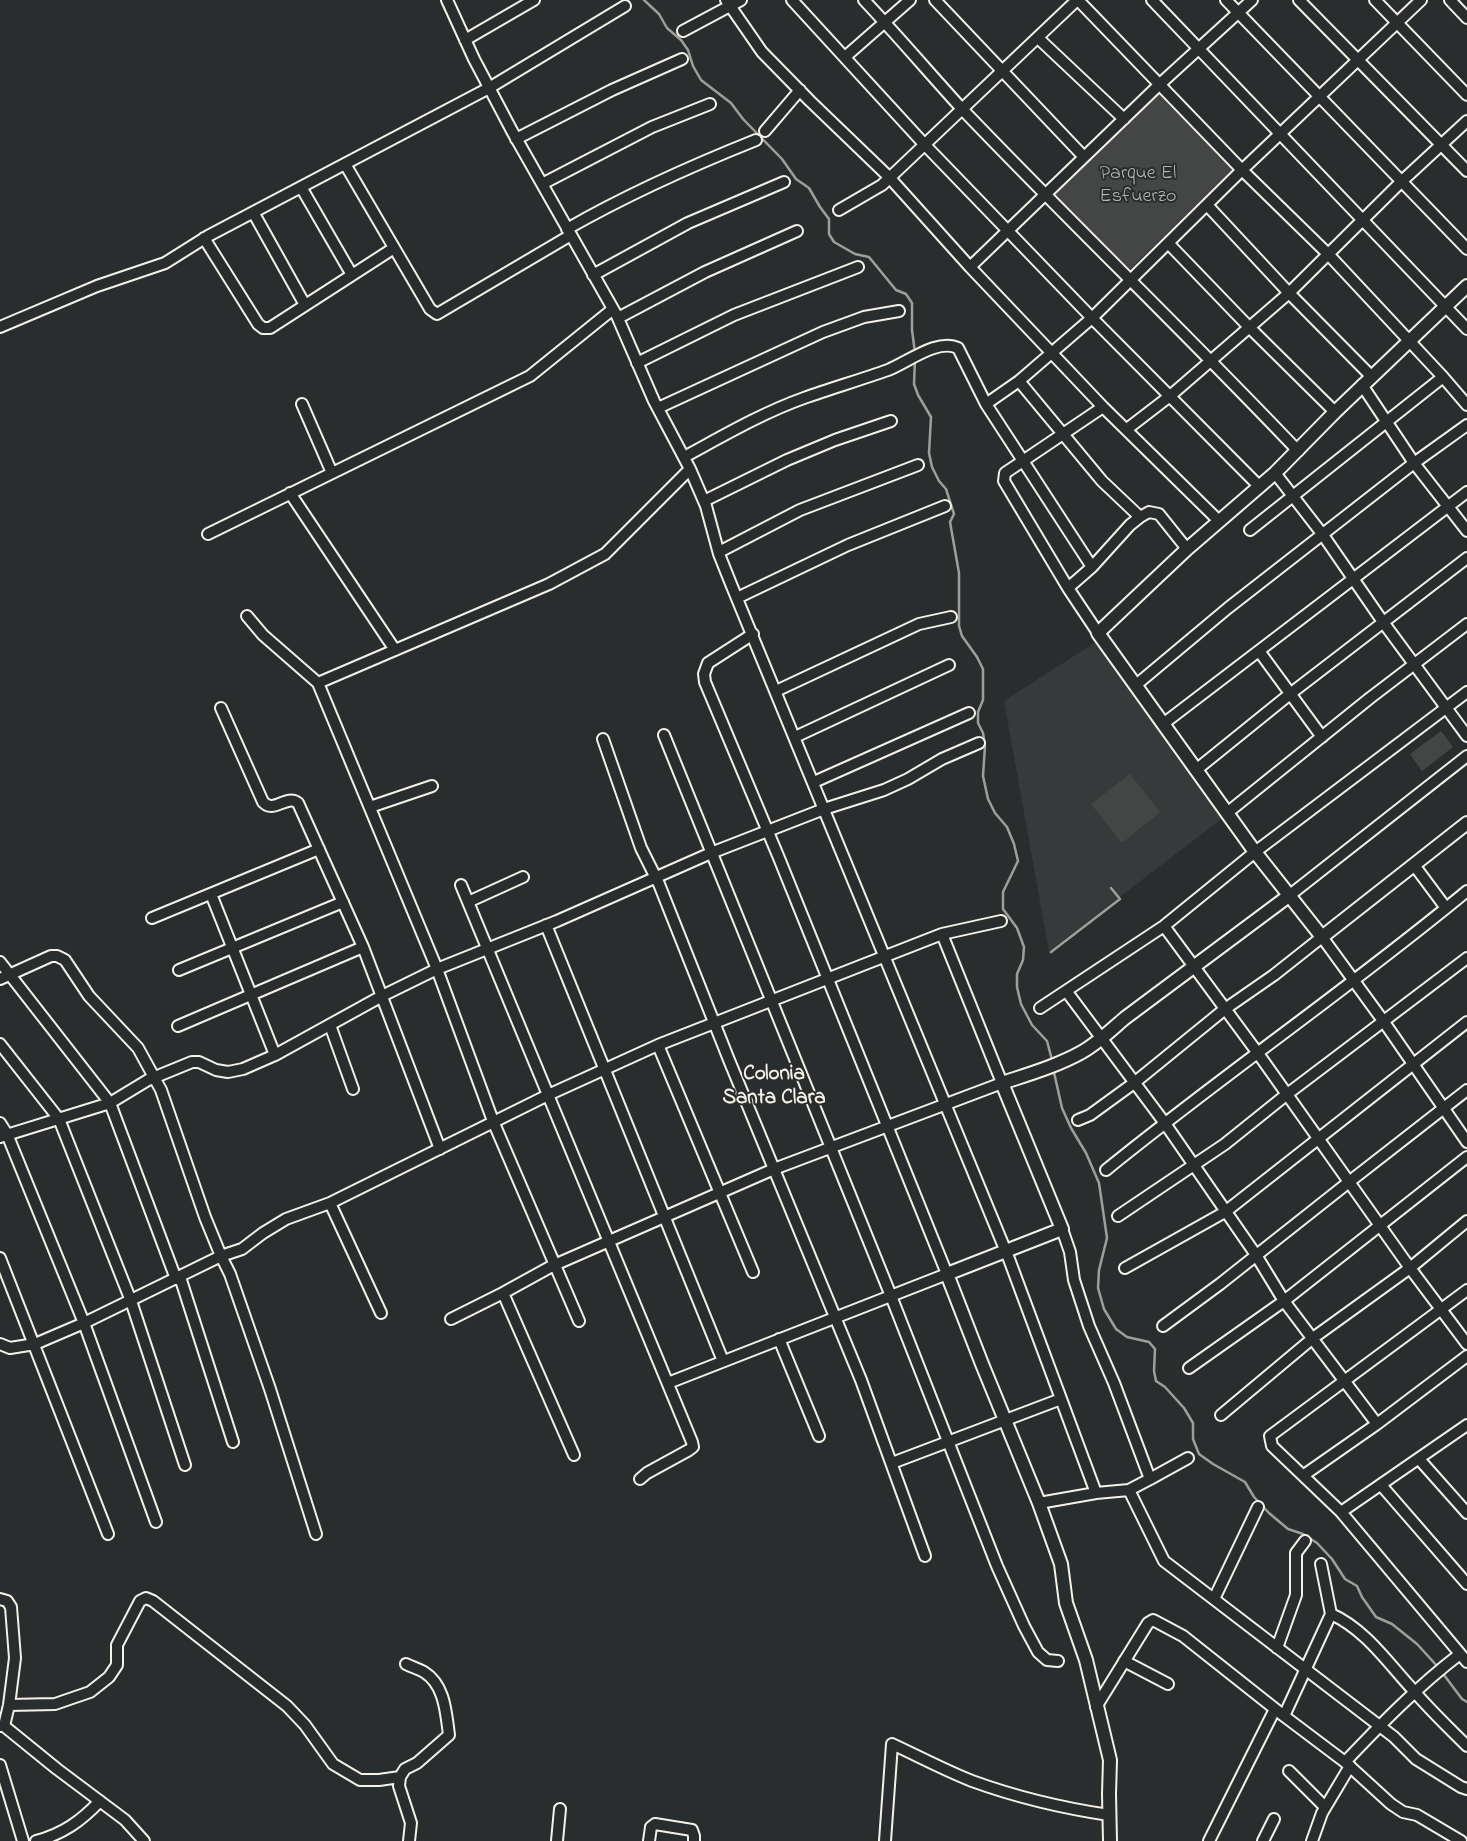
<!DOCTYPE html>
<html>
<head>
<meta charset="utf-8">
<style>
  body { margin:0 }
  canvas { display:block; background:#2a2d2e }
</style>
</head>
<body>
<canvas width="1467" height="1841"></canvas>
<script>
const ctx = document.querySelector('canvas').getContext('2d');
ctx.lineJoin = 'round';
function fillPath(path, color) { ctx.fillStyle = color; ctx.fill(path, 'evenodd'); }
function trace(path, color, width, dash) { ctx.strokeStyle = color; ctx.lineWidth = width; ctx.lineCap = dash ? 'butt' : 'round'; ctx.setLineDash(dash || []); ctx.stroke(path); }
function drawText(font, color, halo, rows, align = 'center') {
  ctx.font = font + ' "Indie Flower",sans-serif'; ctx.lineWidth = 4; ctx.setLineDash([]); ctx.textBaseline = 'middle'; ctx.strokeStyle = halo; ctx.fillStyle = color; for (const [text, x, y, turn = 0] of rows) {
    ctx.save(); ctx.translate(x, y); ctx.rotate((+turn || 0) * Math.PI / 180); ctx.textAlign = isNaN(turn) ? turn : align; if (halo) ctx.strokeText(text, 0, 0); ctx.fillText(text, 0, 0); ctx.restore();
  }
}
fillPath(new Path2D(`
  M 1096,642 L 1224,817 L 1049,951 L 1004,701 Z`), '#373a3a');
fillPath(new Path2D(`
  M 1160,93 L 1234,168 L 1129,270 L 1054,194 Z
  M 1441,731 L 1453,747 L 1422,771 L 1410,754 Z
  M 1130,774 L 1160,812 L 1122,843 L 1091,804 Z`), '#444645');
trace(new Path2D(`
  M 644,0 L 659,14 L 667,28 L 681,40 L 688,50 L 693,66 L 701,80 L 731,103 L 743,119 L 782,159 L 796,179 L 809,188 L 820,207 L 829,219 L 829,234 L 834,242 L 855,254 L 869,257 L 896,290 L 906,294 L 912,303 L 912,330 L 915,353
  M 915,359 L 914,384 L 918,395 L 931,417 L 929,453 L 932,467 L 939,481 L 946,489 L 954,514 L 950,522 L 959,573 L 959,626 L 962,636 L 977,657 L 983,669 L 983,700 L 978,712 L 978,723 L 983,733 L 985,746 L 983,776 L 988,799 L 995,813 L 1007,827 L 1014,844 L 1018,861 L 1003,892 L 1003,909 L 1017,928 L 1024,947 L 1023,960 L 1017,974 L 1017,987 L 1021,1004 L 1032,1025 L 1047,1041 L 1052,1060
  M 1051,952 L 1120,899 L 1111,888
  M 1053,1068 L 1062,1108 L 1071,1128 L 1086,1153 L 1099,1183 L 1107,1238 L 1099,1270 L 1098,1288 L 1104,1309 L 1116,1329 L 1127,1337 L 1149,1342 L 1155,1349 L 1154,1371 L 1156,1381 L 1165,1387 L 1184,1408 L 1193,1423 L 1193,1439 L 1199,1454 L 1213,1464 L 1245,1482 L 1254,1497 L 1269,1513 L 1288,1529 L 1303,1534 L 1317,1543 L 1332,1559 L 1345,1579 L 1357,1586 L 1362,1597 L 1376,1617 L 1392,1624 L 1417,1644 L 1438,1667
  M 1441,1671 L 1462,1699 L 1467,1702`), '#9f9f9a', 2.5);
const minor = new Path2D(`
  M 447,0 L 474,59 L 512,131 L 617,316 L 654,401 L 690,469 L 706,506 L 719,554 L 731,584 L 1009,1259 L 1096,1493 L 1129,1490 L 1164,1561 L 1394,1737 L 1416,1759 L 1461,1787 L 1467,1789
  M 726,0 L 762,52 L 810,101 L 889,177 L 970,267 L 1103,407 L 1219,521
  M 792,0 L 925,145 L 1092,318 L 1259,486
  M 864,0 C 898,36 930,74 963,110 C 1073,225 1188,335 1298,451
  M 935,0 L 1084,157
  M 1078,0 L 1242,170 L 1328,254 L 1443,377 L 1467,405
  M 1152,0 L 1467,329
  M 1226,0 L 1467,249
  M 1299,0 L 1467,171
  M 1375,0 L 1467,95
  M 1450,0 L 1467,18
  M 683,31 L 741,0
  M 1038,38 L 1124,119
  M 465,40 L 534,0
  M 845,57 L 910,0
  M 765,131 L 800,90
  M 516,139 L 612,90 L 682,59
  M 345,164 L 430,309 L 437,314 L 571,235
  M 542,184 L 652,127 L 710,104
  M 301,187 L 352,275
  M 1207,205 L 1289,293 L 1372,377
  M 839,210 L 882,185 L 1077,0
  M 253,212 L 305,305
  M 567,229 C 628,194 691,166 756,140
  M 204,238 L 258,324 L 263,328 L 270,328 L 394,248
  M 1168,243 L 1249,327 L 1335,412
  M 970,267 L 1160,84 L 1252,0
  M 593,275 L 688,223 L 784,182
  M 618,318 L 705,272 L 797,231
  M 0,327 L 97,286 L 165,263 L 208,236 L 489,88 L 625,6
  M 637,363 L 734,315 L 858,267
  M 1019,381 L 1102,481 L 1140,517 L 1130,525 L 1092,567 L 1068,588
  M 1362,385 L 1414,463 L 1467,531
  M 302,404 L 332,473
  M 986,404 L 1019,381 L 1092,318 L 1242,170 L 1421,0
  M 658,408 L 823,332 L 864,317 L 899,311
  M 1127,429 L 1170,396 L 1289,293 L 1402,181 L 1467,121
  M 684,457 C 723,436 762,413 804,398 C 832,388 860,380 888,370 C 908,362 938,338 958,348 L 986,404 L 1092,567
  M 1275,473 L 1323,535 L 1383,622 L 1467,736
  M 290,493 L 395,650
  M 704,501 L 787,460 L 835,440 L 891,421
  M 1140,517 L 1149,512 L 1159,514 L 1187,549
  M 1250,530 L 1443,377
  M 208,534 L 530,376 L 613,309
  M 719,552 L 800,510 L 918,465
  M 737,598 L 848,545 L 945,506
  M 247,616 L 263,635 L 318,683
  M 1098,633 L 1068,588 L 1004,481 L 1005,473 L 1103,407
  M 1259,651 L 1322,737
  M 1136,685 L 1228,608 L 1414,463 L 1467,425
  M 776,691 L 919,624 L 951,617
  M 221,708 L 263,802 C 274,814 286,794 298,803 L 363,947 L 440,1149
  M 1163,724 L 1467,492
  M 664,735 L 891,1296 L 997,1566 L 1024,1626 L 1038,1652 L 1047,1660 L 1058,1661
  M 795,737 L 949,665
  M 603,739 L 641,848 L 659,884 L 729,1060 L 861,1380 L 925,1556
  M 1196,770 L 1290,694 L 1467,558
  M 814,782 L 969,713
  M 370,807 L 432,786
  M 1227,813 L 1370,698 L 1467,624
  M 1414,865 L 1446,908
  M 461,885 L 692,1442 L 693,1447 L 689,1450 L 647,1473 L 640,1479
  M 211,894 L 275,1055
  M 1290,895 L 1467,756
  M 468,902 L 523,877
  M 152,918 L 319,849
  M 546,925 L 723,1361
  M 1164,926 L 1257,1052 L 1410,1268 L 1467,1344
  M 0,962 L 110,1103 L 176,1279
  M 179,970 L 343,902
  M 0,979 L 51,956 L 57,956 L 65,960 L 89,996 L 138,1048 L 161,1090 L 205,1217 L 221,1256 L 242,1249 L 263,1233 L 286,1219 L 330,1203 L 548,1095 L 658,1045 L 942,934 L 1001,921
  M 1067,992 L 1164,1122 L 1256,1255 L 1284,1301 L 1377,1424
  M 1040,1008 L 1164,926 L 1255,852 L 1467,692
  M 330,1025 L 353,1089
  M 178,1026 L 363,947
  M 0,1044 L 59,1119 L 131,1301 L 185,1465
  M 658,1045 L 753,1272
  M 1078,1120 L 1090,1115 L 1134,1083 L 1225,1009 L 1274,975 L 1322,937 L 1384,1022 L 1467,1142
  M 0,1123 L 7,1134 L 84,1323 L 156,1522
  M 0,1137 L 110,1103 L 148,1080 L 192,1062 L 199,1062 L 216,1070 L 228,1072 L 243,1069 L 275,1055 L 382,996 L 437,969 L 557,921 L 711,853 L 824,809 L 884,790 L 908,779 L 942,759 L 979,743
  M 1106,1170 C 1224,1074 1350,988 1467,891
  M 330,1203 L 381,1313
  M 1118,1216 L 1225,1144 L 1286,1095 L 1467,958
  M 1062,1229 L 1070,1252 L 1074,1280 L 1089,1326 L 1114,1383 L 1150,1479 L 1188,1458
  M 0,1258 L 108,1534
  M 1125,1268 L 1225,1212 L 1467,1022
  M 180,1277 L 233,1442
  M 1467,1290 L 1270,1436 L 1272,1446 L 1341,1512 L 1467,1662
  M 503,1293 L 574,1455
  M 451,1319 L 503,1293 L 552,1266 L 774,1169 L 1002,1083 L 942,934
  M 579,1321 L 493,1121 L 437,969 L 318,683 L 549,584 L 605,554 L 690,469
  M 1163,1326 L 1220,1284 L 1349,1182 L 1467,1090
  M 779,1339 L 819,1436
  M 0,1344 L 10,1348 L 35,1344 L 84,1323 L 221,1256 L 230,1274 L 270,1389 L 316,1534
  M 1189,1368 L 1284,1301 L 1467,1157
  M 668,1383 L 947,1274 L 779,858 L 705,682 L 704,674 L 708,663 L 753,634
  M 1221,1415 L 1313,1338 L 1410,1268 L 1467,1221
  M 1419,1459 L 1467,1513
  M 892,1463 L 1061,1399
  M 1304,1475 L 1377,1424 L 1467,1356
  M 1381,1485 L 1467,1584
  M 1129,1490 L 1150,1479
  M 1039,1503 L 1096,1493
  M 1341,1512 L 1467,1425
  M 1321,1564 L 1331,1614 C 1365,1629 1388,1663 1413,1690 C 1430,1710 1449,1728 1467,1746
  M 0,1599 L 7,1601 L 11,1607 L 15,1658 L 9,1705 L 4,1726 L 0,1726
  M 1214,1599 L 1258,1507
  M 1331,1614 L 1284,1716 L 1345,1762 L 1391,1804 L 1403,1812 L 1417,1815 L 1461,1841
  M 1277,1648 L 1296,1595 L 1296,1553 L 1305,1541
  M 1124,1661 L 1168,1684
  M 406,1664 C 412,1667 419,1669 424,1672 C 445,1685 446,1713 449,1735 L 417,1763 L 405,1769 L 400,1777 L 399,1786 L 411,1823 L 409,1841
  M 9,1705 L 55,1704 L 90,1692 L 109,1677 L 117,1665 L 117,1645 L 140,1601 L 146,1598 L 153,1601 L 287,1706 L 305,1725 L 333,1764 L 360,1780 L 379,1780 L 400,1777
  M 1096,1707 L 1148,1623 L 1153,1620 L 1183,1636 L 1284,1716
  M 4,1726 L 57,1769 L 125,1820 L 144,1841
  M 1345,1762 C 1381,1724 1418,1686 1460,1654
  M 0,1765 L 23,1841
  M 1289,1771 L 1325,1807
  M 36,1841 C 63,1834 81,1821 100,1801
  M 557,1841 L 560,1809
  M 649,1841 L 651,1827 L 655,1824 L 692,1830 L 694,1836 L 694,1841
  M 885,1841 L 892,1744 C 918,1756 944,1770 972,1781 C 1016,1797 1062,1808 1109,1815
  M 1209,1841 L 1275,1709
  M 1263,1841 L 1274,1819
  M 1312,1841 L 1322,1813 L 1350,1766`);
const tertiary = new Path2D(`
  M 1467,286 L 1335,412 L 1275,473 L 1187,549 L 1098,633 L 1255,852 L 1322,937 L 1467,823
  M 1110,1841 L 1109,1794 L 1110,1760 L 1086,1660 L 1066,1603 L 1061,1564 L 1039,1503 L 982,1364 L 947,1274 L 1062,1229 L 1002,1083 C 1029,1074 1057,1066 1082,1052 C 1098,1043 1111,1030 1125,1018 L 1290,895`);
trace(minor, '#f4f1e8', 14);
trace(tertiary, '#f4f1e8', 16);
trace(minor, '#2a2d2e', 10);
trace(tertiary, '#2a2d2e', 12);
drawText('20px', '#b6b5af', '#2a2d2e', [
  ["Parque El",1138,175],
  ["Esfuerzo",1138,198]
]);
drawText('bold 21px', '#f4f1e8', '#2a2d2e', [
  ["Colonia",774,1076],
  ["Santa Clara",774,1100]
]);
</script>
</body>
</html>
